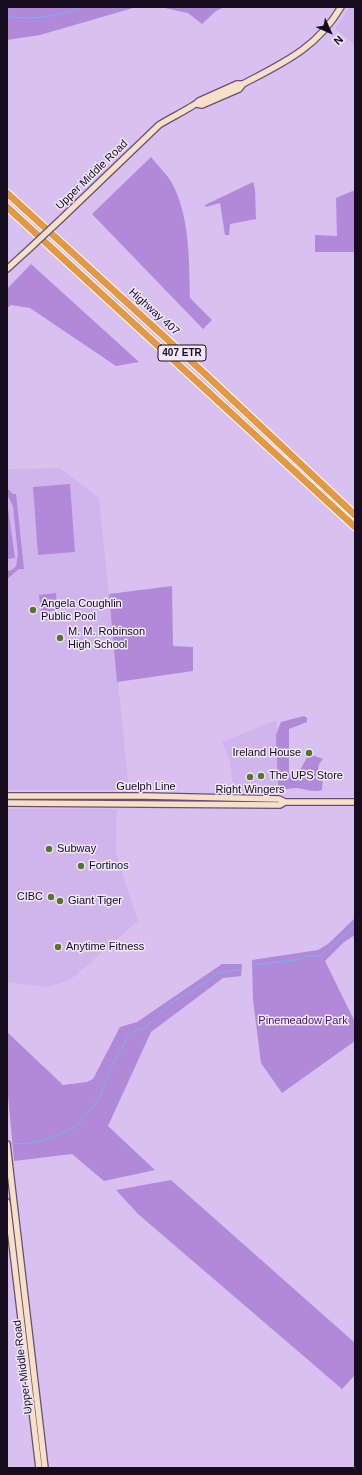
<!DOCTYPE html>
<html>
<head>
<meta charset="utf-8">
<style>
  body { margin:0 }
  #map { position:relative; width:362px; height:1475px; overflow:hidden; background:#d8c0f1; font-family:Helvetica,sans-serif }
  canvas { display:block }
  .frame { position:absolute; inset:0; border:8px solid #150d1d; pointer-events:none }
  .north { position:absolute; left:310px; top:12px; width:40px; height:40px; -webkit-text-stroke:3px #f2e8fc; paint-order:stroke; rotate:135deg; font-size:11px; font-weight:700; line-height:16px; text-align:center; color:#150d1d }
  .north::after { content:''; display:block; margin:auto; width:14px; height:18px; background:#150d1d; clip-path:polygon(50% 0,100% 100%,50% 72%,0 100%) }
</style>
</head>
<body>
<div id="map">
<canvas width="362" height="1475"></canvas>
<div class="frame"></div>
<div class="north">N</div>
</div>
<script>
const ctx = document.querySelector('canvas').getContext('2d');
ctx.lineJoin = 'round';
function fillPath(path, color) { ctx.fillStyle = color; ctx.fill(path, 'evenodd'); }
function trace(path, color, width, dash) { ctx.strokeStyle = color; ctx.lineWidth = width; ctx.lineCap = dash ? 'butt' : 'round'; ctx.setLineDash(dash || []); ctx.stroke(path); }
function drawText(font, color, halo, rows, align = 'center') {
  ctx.font = font + ' Helvetica,sans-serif'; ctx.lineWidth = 3; ctx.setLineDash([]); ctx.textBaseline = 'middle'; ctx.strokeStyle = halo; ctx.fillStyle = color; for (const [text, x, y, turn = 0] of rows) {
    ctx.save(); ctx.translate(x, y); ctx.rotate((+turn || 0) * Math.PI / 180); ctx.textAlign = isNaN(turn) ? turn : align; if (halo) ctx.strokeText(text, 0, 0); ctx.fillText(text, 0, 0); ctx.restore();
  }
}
fillPath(new Path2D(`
  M 350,7 L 355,7 L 355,45 L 335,29 Z
  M 60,468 L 99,498 L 129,790 L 7,790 L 7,469 Z
  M 276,720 L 280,742 L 277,792 L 234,790 L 229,758 L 222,742 Z
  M 7,809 L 117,809 L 116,853 L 138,921 L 75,976 L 62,983 L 44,987 L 7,982 Z`), '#d0b5ec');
fillPath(new Path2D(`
  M 7,7 L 153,7 L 133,8 L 40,35 L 7,40 Z
  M 160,7 L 224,7 L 216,11 L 202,24 L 188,13 Z
  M 151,157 C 157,165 167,174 172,183 C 190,217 189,260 190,298 L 212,320 L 203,329 L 92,214 Z
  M 253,182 L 255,189 L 256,219 L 230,224 L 229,235 L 225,235 L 220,203 L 206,207 L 205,205 Z
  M 355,190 L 355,252 L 315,252 L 315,235 L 337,236 L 336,198 Z
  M 31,264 L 139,362 L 116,366 L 30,308 L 11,305 L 7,308 L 7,289 Z
  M 70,484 L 75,552 L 38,555 L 33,487 Z
  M 7,488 L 13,494 L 16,494 L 24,569 L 19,569 L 7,579 L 7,571 L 12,570 L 16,566 L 18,555 L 13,506 L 7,494 Z
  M 7,501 L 15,558 L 7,559 Z
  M 172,586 L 173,646 L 193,647 L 193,671 L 117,682 L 109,594 Z
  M 56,593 L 57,610 L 41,612 L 39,595 Z
  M 304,716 L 307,718 L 307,722 L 289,729 L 289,773 L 295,779 L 309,754 L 323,759 L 319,764 L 318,769 L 323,776 L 322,790 C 314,793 305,789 297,788 C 289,788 286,791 278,787 L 276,735 L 281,722 Z
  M 355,918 L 355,935 L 344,942 L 325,961 L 355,1022 L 355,1041 L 282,1093 L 261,1063 L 253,1000 L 252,960 L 318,950 L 328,944 Z
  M 222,964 L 242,964 L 241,976 L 223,978 L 151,1032 L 108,1126 L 155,1170 L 104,1181 L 72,1154 L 14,1161 L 7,1084 L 7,1032 L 63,1085 L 87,1082 L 93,1079 L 120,1027 L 137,1022 Z
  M 171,1180 L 355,1343 L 355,1375 L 342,1389 L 138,1214 L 116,1190 Z`), '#b288d9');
trace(new Path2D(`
  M 7,15 C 24,22 66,15 81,7
  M 254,965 L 296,960 L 308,956 L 320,956 L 355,926
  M 9,1144 L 32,1143 L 47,1139 L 70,1130 L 78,1124 L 99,1099 L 110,1069 L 128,1036 L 134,1031 L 144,1028 L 175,1000 L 189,993 L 218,973 L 242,969`), '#71b6f4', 1);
const secondary = new Path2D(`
  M 197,104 L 202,105 L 239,89 L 243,84 C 283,63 317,48 341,7
  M 61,219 L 159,125 C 168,119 195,106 199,101 L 237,84 L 243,84
  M 7,269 L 29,249
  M 7,796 L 145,796 L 279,799 L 285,802
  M 7,803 L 280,805 L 285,802 L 355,802
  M 7,1144 L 45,1468
  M 7,1202 L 39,1468`);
const motorway = new Path2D(`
  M 7,193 L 204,373 L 355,515
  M 7,207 L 355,527`);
trace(secondary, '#654f79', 8);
trace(motorway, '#fff', 9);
trace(secondary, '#f7e0c6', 5.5);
trace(motorway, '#e39941', 7);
const secondaryBridge = new Path2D(`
  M 29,249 L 61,219`);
trace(secondaryBridge, '#654f79', 8, []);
trace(secondaryBridge, '#f7e0c6', 5.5);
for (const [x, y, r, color] of [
  [33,610,4,"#577428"],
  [60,638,4,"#577428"],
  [309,753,4,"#577428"],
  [261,776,4,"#577428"],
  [250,777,4,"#577428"],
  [49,849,4,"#577428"],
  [81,866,4,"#577428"],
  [51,897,4,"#577428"],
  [60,901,4,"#577428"],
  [58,947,4,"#577428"]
]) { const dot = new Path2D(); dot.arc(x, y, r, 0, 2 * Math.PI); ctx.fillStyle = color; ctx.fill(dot); trace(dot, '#f2e8fc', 1.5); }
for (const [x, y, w] of [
  [182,353,48]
]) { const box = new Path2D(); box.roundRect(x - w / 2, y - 8, w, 16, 3); ctx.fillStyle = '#f2e8fc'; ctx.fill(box); trace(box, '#150d1d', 1); }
drawText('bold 10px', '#150d1d', null, [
  ["407 ETR",182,353]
]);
drawText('11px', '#150d1d', '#f2e8fc', [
  ["Upper Middle Road",92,175,-44],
  ["Highway 407",154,312,42],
  ["Guelph Line",146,787],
  ["Upper Middle Road",23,1367,-97]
]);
drawText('11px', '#150d1d', '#f2e8fc', [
  ["Angela Coughlin",41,604],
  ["Public Pool",41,617],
  ["M. M. Robinson",68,632],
  ["High School",68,645],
  ["Ireland House",301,753,"right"],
  ["The UPS Store",269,776],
  ["Right Wingers",250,790,"center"],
  ["Subway",57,849],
  ["Fortinos",89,866],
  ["CIBC",43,897,"right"],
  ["Giant Tiger",68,901],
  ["Anytime Fitness",66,947]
], 'left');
drawText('11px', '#471569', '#f2e8fc', [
  ["Pinemeadow Park",303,1021]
]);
</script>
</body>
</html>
